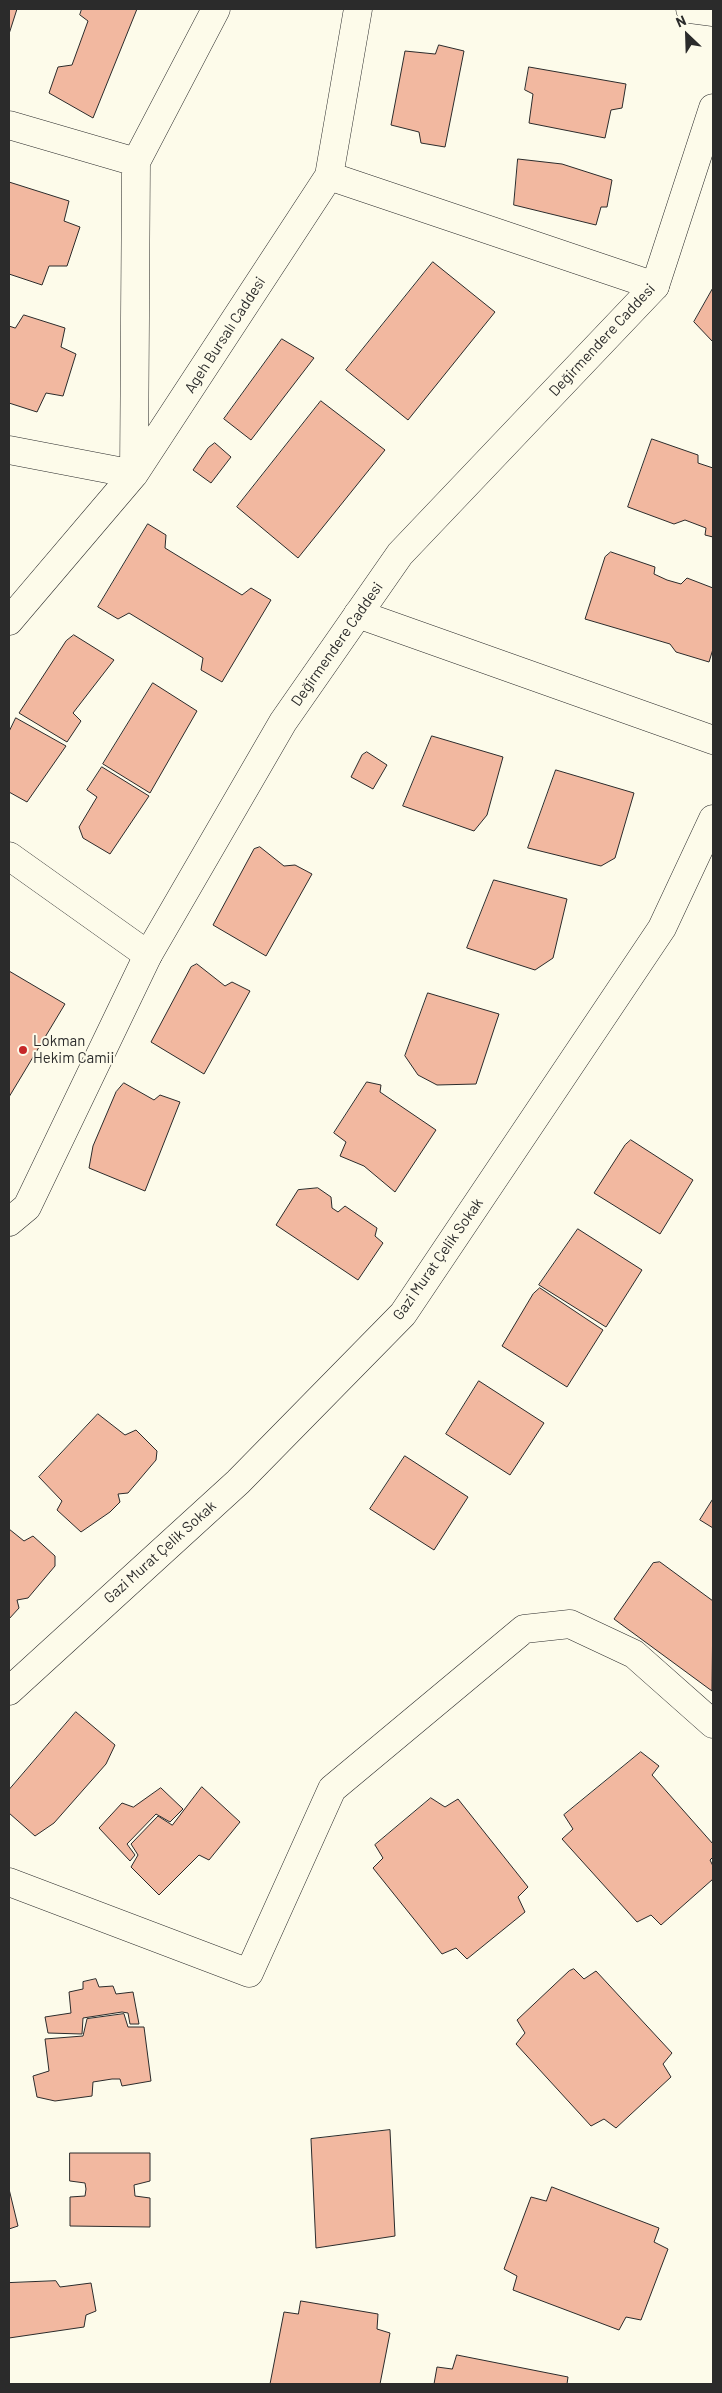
<!DOCTYPE html>
<html>
<head>
<meta charset="utf-8">
<style>
  body { margin:0 }
  #map { position:relative; width:722px; height:2393px; overflow:hidden; background:#fdfbea; font-family:Barlow,sans-serif }
  canvas { display:block }
  .frame { position:absolute; inset:0; border:10px solid #2b2b2b; pointer-events:none }
  .north { position:absolute; left:662px; top:10px; width:50px; height:50px; -webkit-text-stroke:4px #fdfbea; paint-order:stroke; rotate:336deg; font-size:14px; font-weight:700; line-height:20px; text-align:center; color:#2b2b2b }
  .north::after { content:''; display:block; margin:auto; width:18px; height:22px; background:#2b2b2b; clip-path:polygon(50% 0,100% 100%,50% 72%,0 100%) }
</style>
</head>
<body>
<div id="map">
<canvas width="722" height="2393"></canvas>
<div class="frame"></div>
<div class="north">N</div>
</div>
<script>
const ctx = document.querySelector('canvas').getContext('2d');
ctx.lineJoin = 'round';
function fillPath(path, color) { ctx.fillStyle = color; ctx.fill(path, 'evenodd'); }
function trace(path, color, width, dash) { ctx.strokeStyle = color; ctx.lineWidth = width; ctx.lineCap = dash ? 'butt' : 'round'; ctx.setLineDash(dash || []); ctx.stroke(path); }
function drawText(font, color, halo, rows, align = 'center') {
  ctx.font = font + ' Barlow,sans-serif'; ctx.lineWidth = 4; ctx.setLineDash([]); ctx.textBaseline = 'middle'; ctx.strokeStyle = halo; ctx.fillStyle = color; for (const [text, x, y, turn = 0] of rows) {
    ctx.save(); ctx.translate(x, y); ctx.rotate((+turn || 0) * Math.PI / 180); ctx.textAlign = isNaN(turn) ? turn : align; if (halo) ctx.strokeText(text, 0, 0); ctx.fillText(text, 0, 0); ctx.restore();
  }
}
const building = new Path2D(`
  M 9,9 L 17,9 L 9,34 Z
  M 82,9 L 137,9 L 93,118 L 49,93 L 58,67 L 72,65 L 88,21 L 80,15 Z
  M 439,45 L 464,51 L 445,147 L 421,143 L 419,132 L 391,125 L 405,51 L 435,54 Z
  M 529,67 L 626,84 L 622,108 L 611,110 L 605,138 L 529,123 L 533,94 L 525,90 Z
  M 518,159 L 562,164 L 612,180 L 607,207 L 601,207 L 596,225 L 514,205 Z
  M 9,182 L 69,201 L 64,221 L 80,227 L 67,266 L 49,266 L 42,285 L 9,274 Z
  M 433,262 L 495,312 L 408,420 L 346,370 Z
  M 713,288 L 713,342 L 694,322 Z
  M 24,315 L 65,328 L 61,347 L 76,354 L 63,396 L 46,393 L 37,412 L 9,403 L 9,326 L 15,328 Z
  M 282,339 L 314,358 L 251,440 L 224,419 Z
  M 321,401 L 385,450 L 298,558 L 237,507 Z
  M 652,439 L 698,455 L 698,463 L 713,468 L 713,537 L 705,535 L 706,528 L 685,520 L 674,524 L 628,507 Z
  M 215,443 L 231,457 L 211,483 L 193,470 L 208,448 Z
  M 148,524 L 166,535 L 165,548 L 242,595 L 251,588 L 271,600 L 222,682 L 201,670 L 203,658 L 129,613 L 118,619 L 98,607 Z
  M 611,552 L 655,567 L 654,574 L 667,580 L 681,584 L 687,578 L 713,588 L 713,649 L 709,662 L 676,652 L 670,644 L 585,619 L 605,557 Z
  M 74,635 L 114,660 L 73,713 L 81,721 L 67,742 L 19,713 L 66,641 Z
  M 153,683 L 197,711 L 150,793 L 103,764 Z
  M 16,718 L 66,746 L 27,802 L 9,792 L 9,732 Z
  M 432,736 L 503,757 L 487,815 L 474,831 L 403,806 Z
  M 367,752 L 387,765 L 373,789 L 351,777 L 362,755 Z
  M 102,767 L 149,796 L 110,854 L 83,838 L 79,827 L 97,797 L 87,790 Z
  M 556,770 L 634,793 L 615,858 L 601,866 L 528,848 Z
  M 260,847 L 284,866 L 295,865 L 312,874 L 266,956 L 213,925 L 254,849 Z
  M 494,880 L 567,899 L 553,958 L 535,970 L 467,948 Z
  M 197,964 L 225,986 L 232,982 L 250,991 L 204,1074 L 151,1042 L 191,967 Z
  M 9,971 L 65,1004 L 9,1097 Z
  M 428,993 L 499,1014 L 476,1084 L 437,1085 L 418,1075 L 405,1056 Z
  M 367,1082 L 381,1085 L 380,1092 L 436,1130 L 395,1192 L 364,1166 L 340,1156 L 346,1142 L 334,1133 Z
  M 124,1083 L 154,1100 L 160,1095 L 180,1102 L 145,1191 L 89,1168 L 93,1146 L 116,1092 Z
  M 631,1140 L 693,1180 L 660,1234 L 594,1193 L 625,1145 Z
  M 318,1188 L 331,1197 L 332,1208 L 338,1212 L 345,1206 L 377,1228 L 375,1236 L 383,1243 L 358,1280 L 276,1225 L 298,1190 Z
  M 578,1229 L 642,1270 L 606,1327 L 539,1285 Z
  M 540,1288 L 603,1330 L 567,1387 L 502,1346 L 533,1294 Z
  M 479,1381 L 544,1423 L 510,1475 L 446,1434 Z
  M 98,1414 L 125,1435 L 136,1430 L 157,1451 L 156,1460 L 128,1493 L 118,1494 L 120,1502 L 110,1512 L 81,1532 L 57,1510 L 62,1501 L 39,1477 Z
  M 405,1456 L 468,1497 L 434,1550 L 370,1509 Z
  M 713,1499 L 713,1528 L 700,1520 Z
  M 9,1529 L 24,1541 L 33,1536 L 55,1556 L 55,1566 L 28,1598 L 17,1600 L 19,1608 L 9,1619 Z
  M 660,1562 L 713,1601 L 712,1691 L 614,1619 L 653,1563 Z
  M 76,1712 L 115,1745 L 106,1764 L 54,1823 L 35,1836 L 9,1813 L 9,1790 Z
  M 641,1752 L 659,1766 L 652,1775 L 713,1844 L 713,1857 L 710,1860 L 713,1866 L 713,1879 L 661,1925 L 651,1915 L 637,1922 L 562,1839 L 573,1829 L 564,1815 Z
  M 202,1787 L 240,1822 L 209,1860 L 199,1855 L 159,1895 L 131,1867 L 138,1855 L 131,1844 L 158,1816 L 172,1825 Z
  M 161,1788 L 183,1809 L 170,1822 L 156,1814 L 127,1844 L 135,1855 L 130,1861 L 99,1828 L 122,1803 L 133,1807 Z
  M 431,1798 L 445,1807 L 458,1799 L 528,1887 L 518,1897 L 525,1912 L 467,1959 L 456,1948 L 442,1954 L 373,1868 L 383,1858 L 375,1845 Z
  M 574,1969 L 584,1979 L 596,1971 L 672,2053 L 663,2064 L 671,2077 L 616,2128 L 604,2119 L 591,2126 L 516,2044 L 525,2033 L 517,2020 L 569,1971 Z
  M 96,1979 L 99,1987 L 113,1986 L 116,1994 L 133,1992 L 139,2024 L 130,2024 L 128,2013 L 122,2012 L 83,2018 L 82,2034 L 48,2033 L 45,2017 L 71,2013 L 69,1992 L 83,1989 L 83,1982 Z
  M 124,2014 L 128,2027 L 144,2027 L 151,2081 L 122,2086 L 120,2079 L 112,2079 L 93,2082 L 92,2096 L 55,2101 L 37,2097 L 33,2076 L 49,2071 L 45,2039 L 83,2036 L 87,2019 Z
  M 390,2130 L 395,2236 L 316,2248 L 311,2139 Z
  M 70,2153 L 150,2153 L 150,2181 L 134,2185 L 135,2196 L 150,2198 L 150,2227 L 70,2226 L 70,2197 L 85,2196 L 86,2189 L 85,2183 L 70,2181 Z
  M 552,2187 L 659,2228 L 654,2242 L 668,2249 L 641,2320 L 626,2317 L 619,2330 L 513,2290 L 517,2276 L 504,2269 L 531,2197 L 546,2201 Z
  M 9,2189 L 18,2226 L 9,2229 Z
  M 56,2281 L 60,2287 L 91,2283 L 96,2311 L 86,2315 L 84,2327 L 9,2338 L 9,2283 Z
  M 301,2301 L 378,2314 L 377,2329 L 390,2333 L 380,2384 L 270,2384 L 284,2312 L 298,2314 Z
  M 457,2355 L 568,2377 L 567,2384 L 434,2384 L 437,2367 L 452,2369 Z`);
fillPath(building, '#f2b8a0');
trace(building, '#2b2b2b', 1);
const street = new Path2D(`
  M 690,9 L 713,12
  M 9,125 L 136,162
  M 329,176 L 655,286
  M 9,450 L 134,474 L 136,162 L 216,9
  M 358,614 L 713,740
  M 9,621 L 134,474 L 329,176 L 358,9
  M 9,856 L 148,955
  M 9,1691 L 238,1482 L 403,1314 L 662,928 L 713,819
  M 9,1882 L 249,1973 L 332,1789 L 524,1629 L 570,1624 L 634,1654 L 713,1724`);
const secondary = new Path2D(`
  M 9,1222 L 27,1207 L 148,955 L 283,722 L 400,554 L 655,286 L 713,108`);
trace(street, '#2b2b2b', 29);
trace(secondary, '#2b2b2b', 29);
trace(street, '#fdfbea', 28);
trace(secondary, '#fdfbea', 28);
for (const [x, y, r, color] of [
  [23,1050,5,"#c62828"]
]) { const dot = new Path2D(); dot.arc(x, y, r, 0, 2 * Math.PI); ctx.fillStyle = color; ctx.fill(dot); trace(dot, '#fdfbea', 2); }
drawText('15px', '#2b2b2b', '#fdfbea', [
  ["Ageh Bursalı Caddesi",225,335,-57],
  ["Değirmendere Caddesi",602,340,-47],
  ["Değirmendere Caddesi",337,644,-55],
  ["Gazi Murat Çelik Sokak",438,1259,-55],
  ["Gazi Murat Çelik Sokak",160,1552,-42]
]);
drawText('15px', '#2b2b2b', '#fdfbea', [
  ["Lokman",33,1041],
  ["Hekim Camii",33,1058]
], 'left');
</script>
</body>
</html>
